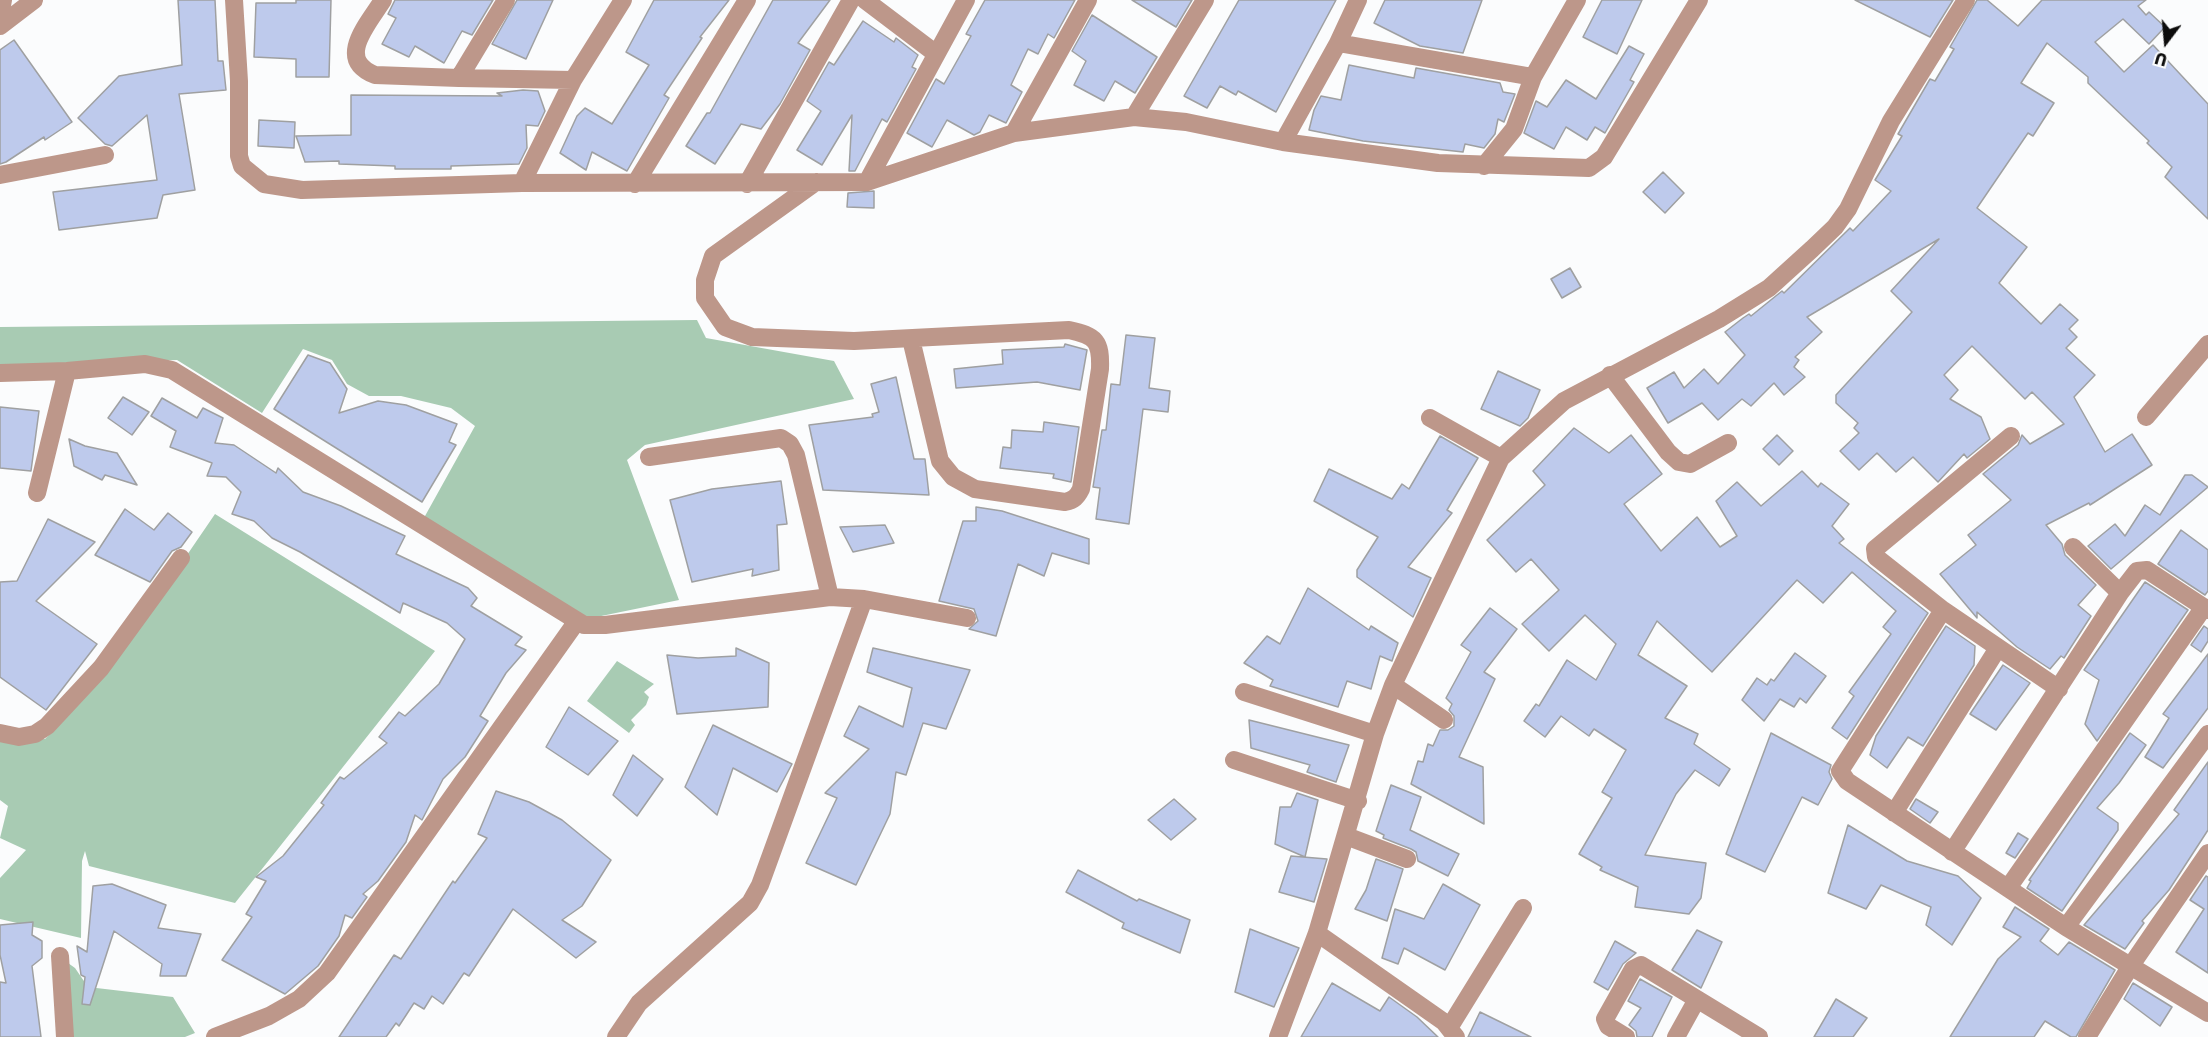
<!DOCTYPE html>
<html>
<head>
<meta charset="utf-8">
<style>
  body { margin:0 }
  #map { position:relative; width:2208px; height:1037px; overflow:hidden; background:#fbfcfd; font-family:"Golos Text",sans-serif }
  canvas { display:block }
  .north { position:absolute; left:2136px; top:12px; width:60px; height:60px; -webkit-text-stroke:4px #fbfcfd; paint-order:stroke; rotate:196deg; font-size:16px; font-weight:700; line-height:24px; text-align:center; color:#0d0d0d }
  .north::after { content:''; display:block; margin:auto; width:21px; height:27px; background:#0d0d0d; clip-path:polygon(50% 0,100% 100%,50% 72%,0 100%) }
</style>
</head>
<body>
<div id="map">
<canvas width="2208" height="1037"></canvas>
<div class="north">U</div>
</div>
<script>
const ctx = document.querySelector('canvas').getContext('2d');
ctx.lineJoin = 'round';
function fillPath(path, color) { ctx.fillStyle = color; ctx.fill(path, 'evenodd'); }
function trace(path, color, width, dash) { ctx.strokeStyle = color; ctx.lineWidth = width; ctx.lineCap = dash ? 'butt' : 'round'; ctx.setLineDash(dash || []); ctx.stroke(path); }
fillPath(new Path2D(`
  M 697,320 L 706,338 L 834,361 L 854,399 L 645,445 L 627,460 L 679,600 L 577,621 L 420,525 L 475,426 L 451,408 L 401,396 L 369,396 L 347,384 L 332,360 L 303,349 L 262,413 L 177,360 L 0,366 L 0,327 Z
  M 215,514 L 435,651 L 235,903 L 89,866 L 85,851 L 82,861 L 81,938 L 0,919 L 0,878 L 26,850 L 0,838 L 8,806 L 0,800 L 0,736 L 45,739 L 103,678 Z
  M 617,661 L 654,684 L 644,692 L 649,697 L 646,705 L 631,720 L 635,725 L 629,733 L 587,701 Z
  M 68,963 L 75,968 L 88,987 L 173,997 L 195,1033 L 185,1037 L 73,1037 Z`), '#a8cbb3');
const building = new Path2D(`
  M 178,0 L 215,0 L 218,61 L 223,61 L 226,90 L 179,94 L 195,190 L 163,195 L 157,218 L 59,230 L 53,192 L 157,180 L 147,115 L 112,146 L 105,144 L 78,118 L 119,76 L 182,65 Z
  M 296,0 L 331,0 L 329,77 L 296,77 L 296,59 L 254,57 L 256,3 L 296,3 Z
  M 395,0 L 493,0 L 472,35 L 462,31 L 444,63 L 415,46 L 409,57 L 382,44 L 396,18 L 388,14 Z
  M 517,0 L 553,0 L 526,59 L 492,44 Z
  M 654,0 L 729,0 L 700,37 L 702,38 L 664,95 L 669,98 L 627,171 L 592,152 L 586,170 L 560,153 L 577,116 L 585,108 L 612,124 L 649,65 L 626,52 Z
  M 773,0 L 830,0 L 798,43 L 810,50 L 780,104 L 761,129 L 741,124 L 715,164 L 686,146 L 707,113 L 710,113 Z
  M 985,0 L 1075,0 L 1054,38 L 1048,34 L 1038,54 L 1028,49 L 1011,85 L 1022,92 L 1006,123 L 989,115 L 980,132 L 974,135 L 947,120 L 932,147 L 907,133 L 936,79 L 944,84 L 971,36 L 966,34 Z
  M 1132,0 L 1192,0 L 1176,27 Z
  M 1239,0 L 1336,0 L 1276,112 L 1238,91 L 1236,95 L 1220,86 L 1207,108 L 1184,96 Z
  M 1385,0 L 1482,0 L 1463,53 L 1420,46 L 1374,23 Z
  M 1602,0 L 1642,0 L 1617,54 L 1583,37 Z
  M 1855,0 L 1953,0 L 1930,37 Z
  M 1977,0 L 1987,0 L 2018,26 L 2042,0 L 2146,0 L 2138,6 L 2146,15 L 2149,12 L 2165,27 L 2149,44 L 2123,19 L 2095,42 L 2124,72 L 2153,45 L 2208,104 L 2208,219 L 2165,177 L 2172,167 L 2147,143 L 2149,141 L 2088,83 L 2088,77 L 2047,43 L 2021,83 L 2054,103 L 2033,136 L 2028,133 L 1977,208 L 2027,247 L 1999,283 L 2041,324 L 2060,304 L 2078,320 L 2069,329 L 2077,337 L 2066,348 L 2095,375 L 2074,397 L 2105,452 L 2132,434 L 2152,465 L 2090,505 L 2089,503 L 2046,525 L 2062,544 L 2065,555 L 2096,585 L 2078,605 L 2091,616 L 2064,658 L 2061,656 L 2050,669 L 2017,647 L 1977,612 L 1977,618 L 1940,574 L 1976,545 L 1968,535 L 2011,500 L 1983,474 L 2018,445 L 2022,435 L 2030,444 L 2064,424 L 2032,392 L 2025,399 L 1972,346 L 1944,375 L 1958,390 L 1950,399 L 1981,417 L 1990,439 L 1967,458 L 1964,454 L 1938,482 L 1913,457 L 1896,472 L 1877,453 L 1859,470 L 1840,451 L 1859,433 L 1854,428 L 1858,423 L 1836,403 L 1836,395 L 1912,312 L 1891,291 L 1939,239 L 1807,317 L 1822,332 L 1795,357 L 1799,360 L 1794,367 L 1805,377 L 1784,395 L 1774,383 L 1751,406 L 1742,399 L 1718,420 L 1702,403 L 1668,423 L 1647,388 L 1674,372 L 1684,388 L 1704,369 L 1718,384 L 1745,355 L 1725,332 L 1743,318 L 1749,314 L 1751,316 L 1782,291 L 1784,293 L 1850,228 L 1853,231 L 1891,191 L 1875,180 L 1902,136 L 1898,134 L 1930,79 L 1935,81 L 1954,49 L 1950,47 Z
  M 1092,15 L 1157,57 L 1135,93 L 1115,81 L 1104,101 L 1074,85 L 1086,61 L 1072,51 Z
  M 863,21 L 894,42 L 896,38 L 918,55 L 912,67 L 916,69 L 887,122 L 882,119 L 855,171 L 849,171 L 852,115 L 822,165 L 797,150 L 821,111 L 807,101 L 829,62 L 834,65 Z
  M 14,40 L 72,122 L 45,140 L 44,137 L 6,162 L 0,164 L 0,50 Z
  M 1629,46 L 1644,54 L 1630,80 L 1634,82 L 1605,133 L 1595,127 L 1587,140 L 1566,127 L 1554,149 L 1524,133 L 1536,101 L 1547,107 L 1566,80 L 1596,99 Z
  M 1349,65 L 1414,78 L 1416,68 L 1500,83 L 1503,92 L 1515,94 L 1504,122 L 1498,119 L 1495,134 L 1484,148 L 1465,144 L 1463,152 L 1363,141 L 1309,130 L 1314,110 L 1321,96 L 1341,100 Z
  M 523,90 L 538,91 L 545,111 L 538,126 L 526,125 L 527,148 L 519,164 L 451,166 L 451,169 L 395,169 L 395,166 L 339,164 L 339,161 L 305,162 L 296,136 L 351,135 L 351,95 L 502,96 L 497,93 Z
  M 259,120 L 295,122 L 294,148 L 258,146 Z
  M 1663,172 L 1684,193 L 1665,213 L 1643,192 Z
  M 874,191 L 874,208 L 847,207 L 848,193 Z
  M 1570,268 L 1581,287 L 1562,298 L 1551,279 Z
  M 1126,335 L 1155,338 L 1149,388 L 1170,391 L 1168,412 L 1143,409 L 1129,524 L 1096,519 L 1100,488 L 1093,487 L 1102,430 L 1106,430 L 1111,384 L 1120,385 Z
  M 1065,344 L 1087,350 L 1080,390 L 1037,382 L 956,388 L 954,369 L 1003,364 L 1002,350 L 1064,347 Z
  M 308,355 L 330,363 L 347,389 L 339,413 L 378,401 L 406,405 L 457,424 L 449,442 L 456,445 L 422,502 L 274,409 Z
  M 1498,371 L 1540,390 L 1528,418 L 1520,426 L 1481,409 Z
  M 896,377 L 914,459 L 925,459 L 929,495 L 823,490 L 809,425 L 873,417 L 872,414 L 879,412 L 871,384 Z
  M 123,397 L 149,412 L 132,435 L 108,418 Z
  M 162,398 L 197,418 L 203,408 L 223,418 L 215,443 L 234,445 L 276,473 L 278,468 L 303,492 L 341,506 L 405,536 L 396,554 L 468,588 L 477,598 L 471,606 L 522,637 L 515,645 L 526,650 L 506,673 L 480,716 L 488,721 L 465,757 L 443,779 L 422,820 L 415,815 L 406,842 L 378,881 L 363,894 L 367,897 L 352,918 L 345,915 L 339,936 L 318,966 L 285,994 L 222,960 L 252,917 L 246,914 L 266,881 L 256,877 L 283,856 L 324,805 L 321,803 L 340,777 L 344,779 L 387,743 L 379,737 L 399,712 L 405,716 L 439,684 L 465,639 L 447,623 L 403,603 L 400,613 L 300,552 L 272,538 L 254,521 L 232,514 L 241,492 L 226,477 L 207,476 L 212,463 L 170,447 L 176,431 L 151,416 Z
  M 0,407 L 39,411 L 31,471 L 0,468 Z
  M 1044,422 L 1079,427 L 1071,482 L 1053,478 L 1054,474 L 1000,468 L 1003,447 L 1011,448 L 1012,430 L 1043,432 Z
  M 1574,428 L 1609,453 L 1631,435 L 1662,474 L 1624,504 L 1661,551 L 1697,517 L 1720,547 L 1737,536 L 1716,501 L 1737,482 L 1761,506 L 1802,471 L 1818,487 L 1821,483 L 1849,504 L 1832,526 L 1844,539 L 1839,543 L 1928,613 L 1847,739 L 1832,728 L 1854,696 L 1849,692 L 1891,634 L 1883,627 L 1896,611 L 1852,572 L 1823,603 L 1797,580 L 1712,672 L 1657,621 L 1638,655 L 1687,686 L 1665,718 L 1698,734 L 1694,744 L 1730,769 L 1719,786 L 1695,770 L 1676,794 L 1645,855 L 1706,863 L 1701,898 L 1689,914 L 1635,907 L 1638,887 L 1600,870 L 1602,867 L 1579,854 L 1612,798 L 1602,792 L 1626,750 L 1594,729 L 1589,736 L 1561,716 L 1545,737 L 1524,721 L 1536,704 L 1539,706 L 1567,660 L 1596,680 L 1616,644 L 1585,615 L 1549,651 L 1522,624 L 1559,590 L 1531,559 L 1516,572 L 1487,540 L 1545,485 L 1533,471 Z
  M 1777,435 L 1793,451 L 1779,465 L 1763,449 Z
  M 1440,436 L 1478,458 L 1447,510 L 1452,513 L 1408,567 L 1431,578 L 1413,617 L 1357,577 L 1357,570 L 1378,537 L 1314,501 L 1329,469 L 1392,499 L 1402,484 L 1409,489 Z
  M 69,439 L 85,446 L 117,453 L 137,485 L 105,475 L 102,480 L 74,466 Z
  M 2185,475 L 2192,475 L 2208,487 L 2111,569 L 2088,546 L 2115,524 L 2125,536 L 2145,505 L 2160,515 Z
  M 781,481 L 787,524 L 777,525 L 779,570 L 752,576 L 753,569 L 692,582 L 670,500 L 712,489 Z
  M 976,507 L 1002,511 L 1089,539 L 1089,564 L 1052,553 L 1044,576 L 1018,564 L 996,636 L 969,629 L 978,621 L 974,609 L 939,601 L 963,521 L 976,521 Z
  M 125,509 L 154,530 L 168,513 L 192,532 L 181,547 L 172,551 L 150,582 L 95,555 Z
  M 48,519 L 95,542 L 36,601 L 97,644 L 46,710 L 0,677 L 0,582 L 17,581 Z
  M 885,525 L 894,543 L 853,552 L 840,527 Z
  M 2181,530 L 2208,550 L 2208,591 L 2205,595 L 2158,564 Z
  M 2145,582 L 2188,610 L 2097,741 L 2085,724 L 2099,680 L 2084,670 Z
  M 1308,588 L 1369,630 L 1371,626 L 1398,643 L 1392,661 L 1380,656 L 1371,689 L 1347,681 L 1338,707 L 1270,686 L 1273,680 L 1244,663 L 1267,636 L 1280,644 Z
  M 1490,608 L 1517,629 L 1484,672 L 1495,679 L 1459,757 L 1483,767 L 1484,824 L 1411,784 L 1418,761 L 1423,762 L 1428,744 L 1433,746 L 1440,730 L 1448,730 L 1454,726 L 1454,716 L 1449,710 L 1452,704 L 1446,698 L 1471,652 L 1461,645 Z
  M 1946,626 L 1975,646 L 1974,665 L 1923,746 L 1908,737 L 1887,768 L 1870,755 L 1876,736 Z
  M 2204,626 L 2208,629 L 2208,641 L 2201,652 L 2191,645 Z
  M 736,648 L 769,663 L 768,707 L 677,714 L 667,655 L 698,658 L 736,656 Z
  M 873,648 L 970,670 L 946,729 L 923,723 L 906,775 L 896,772 L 890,814 L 856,885 L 806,863 L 837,798 L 825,793 L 869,749 L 844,736 L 859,706 L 903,727 L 912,688 L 867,672 Z
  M 1795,653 L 1826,676 L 1806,703 L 1800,698 L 1794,707 L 1780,699 L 1764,721 L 1742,700 L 1757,678 L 1767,685 L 1771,679 L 1774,681 Z
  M 2208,654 L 2208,708 L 2163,768 L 2145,757 L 2169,718 L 2163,714 Z
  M 2003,665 L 2030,683 L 1996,730 L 1970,714 Z
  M 569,707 L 618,741 L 588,775 L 546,747 Z
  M 1249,720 L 1349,745 L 1336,782 L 1307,772 L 1310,765 L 1251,748 Z
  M 713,725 L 792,764 L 777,792 L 733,768 L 717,815 L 685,787 Z
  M 1771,733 L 1831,765 L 1829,772 L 1832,779 L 1818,805 L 1802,797 L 1765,872 L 1726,854 Z
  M 2130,733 L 2146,745 L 2119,783 L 2097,808 L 2118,823 L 2118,830 L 2062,911 L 2027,888 L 2031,881 L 2029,880 Z
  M 633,755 L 663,779 L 637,816 L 613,795 Z
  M 2208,762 L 2208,830 L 2169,890 L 2142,921 L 2144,923 L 2125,949 L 2084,925 L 2179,814 L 2174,810 Z
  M 1391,785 L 1421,797 L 1410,830 L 1459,854 L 1448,876 L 1418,861 L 1416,852 L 1411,849 L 1383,838 L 1384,835 L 1376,831 Z
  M 496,791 L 529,802 L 562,820 L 611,860 L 582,906 L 562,920 L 596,942 L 576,958 L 513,909 L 469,976 L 464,973 L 443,1004 L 432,996 L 424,1009 L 414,1003 L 399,1026 L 396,1023 L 386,1037 L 339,1037 L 394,955 L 401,959 L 453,881 L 455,883 L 487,838 L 478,834 Z
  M 1297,793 L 1318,800 L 1305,857 L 1275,844 L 1280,807 L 1291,807 Z
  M 1174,799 L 1196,819 L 1171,840 L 1148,820 Z
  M 1916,799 L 1938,812 L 1930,823 L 1910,809 Z
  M 1848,825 L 1907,861 L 1958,876 L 1981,898 L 1952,945 L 1926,925 L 1931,907 L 1881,885 L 1866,909 L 1828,893 Z
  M 2018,833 L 2028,839 L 2015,858 L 2006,853 Z
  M 1291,856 L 1327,859 L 1314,902 L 1279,892 Z
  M 1376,859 L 1403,869 L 1387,921 L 1355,909 L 1366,890 Z
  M 1078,870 L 1137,901 L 1139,899 L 1190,920 L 1180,953 L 1122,928 L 1124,923 L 1066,892 Z
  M 2206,876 L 2208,877 L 2208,973 L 2176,952 L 2204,909 L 2190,900 Z
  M 112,884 L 166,905 L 158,928 L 201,934 L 186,976 L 160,976 L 162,964 L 114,931 L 90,1005 L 82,1004 L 85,977 L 81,975 L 77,946 L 87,952 L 93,886 Z
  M 1443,884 L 1480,905 L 1445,970 L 1404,948 L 1398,964 L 1382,958 L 1395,909 L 1424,919 Z
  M 2015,907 L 2049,929 L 2040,941 L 2058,955 L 2069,942 L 2115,970 L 2076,1037 L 2071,1037 L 2045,1021 L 2034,1037 L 1950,1037 L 1998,959 L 2021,937 L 2003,927 Z
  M 33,922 L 32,935 L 42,941 L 42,958 L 32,966 L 41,1037 L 0,1037 L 0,982 L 6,983 L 0,955 L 0,925 Z
  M 1250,929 L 1299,948 L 1274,1007 L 1235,992 Z
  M 1697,930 L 1722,942 L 1701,988 L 1672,970 Z
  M 1615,941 L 1636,953 L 1623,964 L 1608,990 L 1594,982 Z
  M 1640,979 L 1672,997 L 1652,1037 L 1637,1037 L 1636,1031 L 1629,1025 L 1641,1008 L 1628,1001 Z
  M 1332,983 L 1380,1011 L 1389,997 L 1417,1017 L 1438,1037 L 1301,1037 Z
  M 2133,983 L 2172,1007 L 2160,1026 L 2124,999 Z
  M 1836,999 L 1867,1018 L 1853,1037 L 1814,1037 Z
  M 1480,1012 L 1531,1037 L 1468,1037 Z`);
fillPath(building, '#becaec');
trace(building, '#9fa0a1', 1.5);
trace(new Path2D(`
  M 234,0 L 239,81 L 239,156 L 242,166 L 264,184 L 302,190 L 522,183 L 867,182 L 1014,133 L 1134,117 L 1186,122 L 1283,142 L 1438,163 L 1589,168 L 1604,157 L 1699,0
  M 383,0 C 368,24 335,59 375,75 L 459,78
  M 506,0 L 459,78 L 573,80
  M 865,0 L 935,53
  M 0,17 L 3,0
  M 0,26 L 34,0
  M 1338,43 L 1358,0
  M 1134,117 L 1205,0
  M 1014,133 L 1088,0
  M 1283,142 L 1338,43 L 1533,77
  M 1484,166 L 1514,129 L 1533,77 L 1577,0
  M 0,175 L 105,155
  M 816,182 L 713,256 L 705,280 L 705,298 L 725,327 L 752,337 L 854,341 L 1069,330 C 1096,336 1101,341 1100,369 L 1081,489 C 1077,497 1074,500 1065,502 L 975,489 L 953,477 L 940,461 L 911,339
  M 867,182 L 966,0
  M 522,183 L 573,80 L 623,0
  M 635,184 L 747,0
  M 747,184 L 851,0
  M 0,373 L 67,371 L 145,364 L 172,370 L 584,625 L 605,625 L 830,597 L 864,599
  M 1610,375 L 1668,452 L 1679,462 L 1690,464 L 1728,443
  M 2146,417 L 2208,344
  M 1430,418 L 1501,458
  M 649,457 L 781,438 L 790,444 L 796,455 L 830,597
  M 37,493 L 67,371
  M 2073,547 L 2120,593
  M 1943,610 L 1876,557 L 1875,549 L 2011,436
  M 1393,685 L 1444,720
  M 2059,689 L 1943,610 L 1840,771 L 1847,781 L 2066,927 L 2208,1013
  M 1244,692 L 1375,734
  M 0,733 L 19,737 L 35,734 L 47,726 L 101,668 L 181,558
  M 1234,760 L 1358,801
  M 1894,813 L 1998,648
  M 1346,836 L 1407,859
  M 1952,852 L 2120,593 L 2137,571 L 2147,570 L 2208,610
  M 2008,888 L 2204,607
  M 2066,927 L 2208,734
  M 1317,933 L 1444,1022 L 1456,1037
  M 60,956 L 65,1037
  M 1449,1028 L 1523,908
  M 215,1037 L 269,1016 L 299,999 L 327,973 L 577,621
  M 616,1037 L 639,1003 L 750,903 L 760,885 L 864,599 L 967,618
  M 1278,1037 L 1317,933 L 1375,734 L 1393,685 L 1501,458 L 1564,401 L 1719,319 L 1769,288 L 1812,249 L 1835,227 L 1848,209 L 1891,121 L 1966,0
  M 1626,1037 L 1608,1026 L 1605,1019 L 1633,969 L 1641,965 L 1759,1037
  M 1676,1037 L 1696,1001
  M 2087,1037 L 2130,967 L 2208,853`), '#bd978a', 18);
</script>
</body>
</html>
